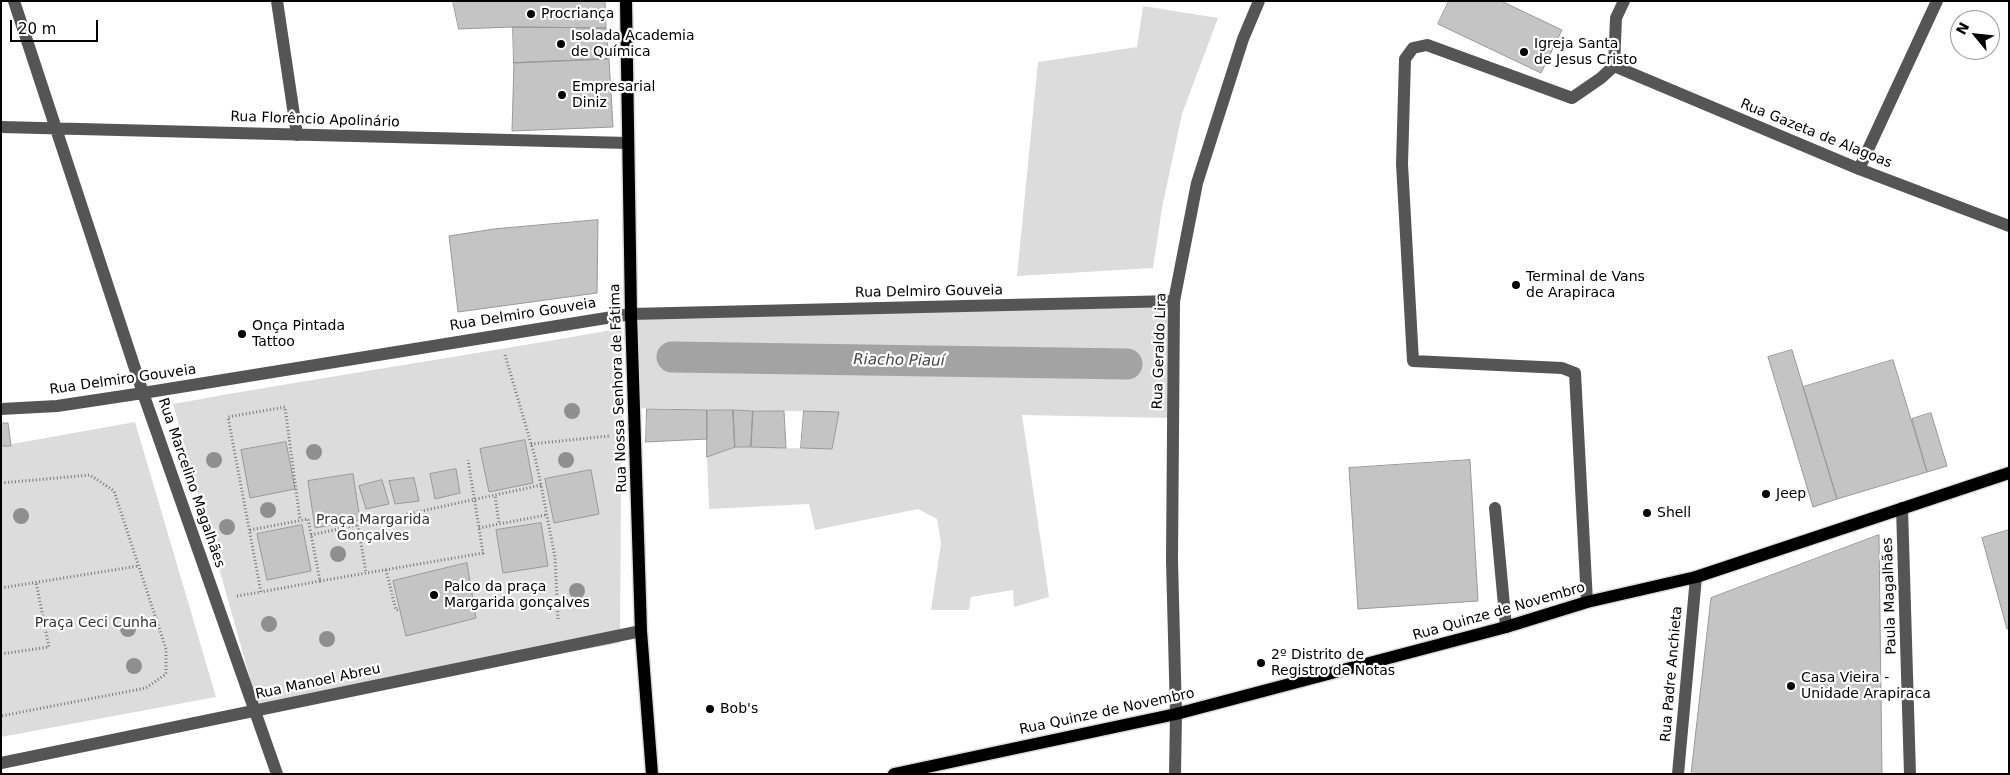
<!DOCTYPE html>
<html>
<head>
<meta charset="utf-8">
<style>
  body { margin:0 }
  #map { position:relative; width:2010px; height:775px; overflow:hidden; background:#fff; font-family:"DejaVu Sans",sans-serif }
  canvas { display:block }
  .frame { position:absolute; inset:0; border:2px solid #000; pointer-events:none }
  .north { position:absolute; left:1950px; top:10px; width:50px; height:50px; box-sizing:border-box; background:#fff; border:1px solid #999; border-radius:50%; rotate:298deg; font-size:14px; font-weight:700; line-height:20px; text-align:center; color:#000 }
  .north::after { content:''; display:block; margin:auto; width:18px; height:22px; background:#000; clip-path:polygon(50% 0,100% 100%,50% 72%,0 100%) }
  .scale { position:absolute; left:10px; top:20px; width:88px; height:22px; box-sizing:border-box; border:2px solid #000; border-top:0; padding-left:6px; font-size:15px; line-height:18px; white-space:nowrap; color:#000; -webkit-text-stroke:4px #fff; paint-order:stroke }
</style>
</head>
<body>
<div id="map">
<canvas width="2010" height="775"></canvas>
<div class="frame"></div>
<div class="north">N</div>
<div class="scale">20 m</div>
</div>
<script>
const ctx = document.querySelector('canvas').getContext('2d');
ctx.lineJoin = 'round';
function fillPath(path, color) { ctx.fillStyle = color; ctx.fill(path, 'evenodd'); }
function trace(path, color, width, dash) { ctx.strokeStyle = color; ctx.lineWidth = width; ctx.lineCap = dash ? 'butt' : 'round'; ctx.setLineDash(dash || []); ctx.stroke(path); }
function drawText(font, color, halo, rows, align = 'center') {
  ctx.font = font + ' "DejaVu Sans",sans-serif'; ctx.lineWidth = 4.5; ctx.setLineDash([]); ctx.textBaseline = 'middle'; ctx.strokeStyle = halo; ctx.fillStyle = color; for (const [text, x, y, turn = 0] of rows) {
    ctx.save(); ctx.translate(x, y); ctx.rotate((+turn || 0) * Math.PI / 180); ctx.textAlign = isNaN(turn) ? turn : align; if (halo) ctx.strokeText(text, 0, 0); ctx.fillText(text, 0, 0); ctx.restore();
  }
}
fillPath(new Path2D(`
  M 1143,6 L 1218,18 L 1182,114 L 1162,208 L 1153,268 L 1017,276 L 1038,62 L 1137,47 Z
  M 1174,301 L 1173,418 L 1022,415 L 1049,597 L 1014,607 L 1013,590 L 971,597 L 969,610 L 931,610 L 941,543 L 937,519 L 918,509 L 815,530 L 809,504 L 709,509 L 707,457 L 735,447 L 832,449 L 839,412 L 635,408 L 631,314 Z
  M 622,328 L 620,643 L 258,707 L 173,404 C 322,377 473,355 622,328 Z
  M 135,422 L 216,697 L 1,737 L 1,446 Z`), '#dcdcdc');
trace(new Path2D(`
  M 672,357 L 1127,364`), '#a3a3a3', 31);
const building = new Path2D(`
  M 453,1 L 605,1 L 606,28 L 513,27 L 459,29 Z
  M 1449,1 L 1501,1 L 1562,30 L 1541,73 L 1438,24 Z
  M 513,27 L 606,28 L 609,59 L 514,63 Z
  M 609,59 L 613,127 L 512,131 L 514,63 Z
  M 598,220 L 597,293 L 458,312 L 449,236 L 494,229 Z
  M 1792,350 L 1837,499 L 1813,507 L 1768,357 Z
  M 1893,360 L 1927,472 L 1837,499 L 1803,387 Z
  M 647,409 L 707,410 L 707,439 L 646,442 Z
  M 707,410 L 733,410 L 735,447 L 707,457 Z
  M 733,410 L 753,411 L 751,447 L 735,447 Z
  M 753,411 L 784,411 L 786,448 L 751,447 Z
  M 804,411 L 839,412 L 832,449 L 801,448 Z
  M 1931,413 L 1947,466 L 1927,472 L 1912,419 Z
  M 1,423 L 8,423 L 11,446 L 1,446 Z
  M 525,440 L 533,483 L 489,492 L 480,449 Z
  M 286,442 L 295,489 L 250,498 L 241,450 Z
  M 1470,460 L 1478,601 L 1358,609 L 1349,468 Z
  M 456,469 L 460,493 L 435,499 L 430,474 Z
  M 591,470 L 599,514 L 554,523 L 545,479 Z
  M 353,474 L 360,520 L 315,528 L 308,481 Z
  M 414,478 L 419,501 L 395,504 L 389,481 Z
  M 382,480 L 389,504 L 366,509 L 359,486 Z
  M 541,523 L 548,566 L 503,573 L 496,530 Z
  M 302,525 L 311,571 L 267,580 L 257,534 Z
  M 2009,530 L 2009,629 L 2007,629 L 1982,538 Z
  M 1879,535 L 1882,774 L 1691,774 L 1711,598 Z
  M 467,563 L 476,618 L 406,636 L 393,581 Z`);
fillPath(building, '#c4c4c4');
trace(building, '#999', 1);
const major = new Path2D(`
  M 626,1 L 631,314 L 641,631 L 652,774
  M 894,774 L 1176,714 L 1506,627 L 1587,602 L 1696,577 L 2009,473`);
trace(major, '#dbdbdb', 15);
trace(new Path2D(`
  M 505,355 L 535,457 L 541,485 L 555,557 L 558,619
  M 531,444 L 609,436
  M 1,483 L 90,475 L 114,491 L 166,649 L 166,674 L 146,688 L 1,716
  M 541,485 L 495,495 L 499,524 L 546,515
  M 358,525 L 366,573
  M 479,528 L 499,524
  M 250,530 L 308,519 L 320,581 L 261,592
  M 311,535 L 495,495
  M 386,570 L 396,610 L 400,610
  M 320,581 L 483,553 L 468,460
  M 1,588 L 138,566
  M 237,596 L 261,592 L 228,417 L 285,407 L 300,520
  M 1,654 L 49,647 L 36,582`), '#777', 3, [1, 2.5]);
trace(new Path2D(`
  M 14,1 L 143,393 L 277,774
  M 277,1 L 297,135
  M 1614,66 L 1859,169 L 2009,226
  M 1614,66 L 1616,18 L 1624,1
  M 1,127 L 628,143
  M 1859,169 L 1937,1
  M 1,409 L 57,406 L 143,393 L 631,314 L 1174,301
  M 1495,508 L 1506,627
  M 1902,508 L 1910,774
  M 1587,602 L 1575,373 L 1562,368 L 1413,361 L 1402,164 L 1405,59 L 1413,48 L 1427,45 L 1572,98 L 1601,78 L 1614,66
  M 1,763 L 641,631
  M 1175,774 L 1176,714 L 1172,561 L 1174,301 L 1197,183 L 1243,39 L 1259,1
  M 1678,774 L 1696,577`), '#555', 12);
trace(major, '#000', 12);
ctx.fillStyle = '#8f8f8f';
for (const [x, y] of [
  [572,411],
  [314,452],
  [214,460],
  [566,460],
  [268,510],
  [21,516],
  [227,527],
  [338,554],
  [577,591],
  [269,624],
  [128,629],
  [327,639],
  [134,666]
]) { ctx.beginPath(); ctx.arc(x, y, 8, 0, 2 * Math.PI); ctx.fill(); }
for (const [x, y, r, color] of [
  [531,14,5,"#000"],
  [561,44,5,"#000"],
  [1524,52,5,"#000"],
  [562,95,5,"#000"],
  [1516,285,5,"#000"],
  [242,334,5,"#000"],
  [1766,494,5,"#000"],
  [1647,513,5,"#000"],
  [434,595,5,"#000"],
  [1261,663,5,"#000"],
  [1791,686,5,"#000"],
  [710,709,5,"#000"]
]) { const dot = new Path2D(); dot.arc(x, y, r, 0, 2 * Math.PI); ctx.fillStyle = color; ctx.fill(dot); trace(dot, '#fff', 2); }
drawText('14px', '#000', '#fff', [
  ["Procriança",541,14],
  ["Isolada Academia",571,36],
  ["de Química",571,52],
  ["Igreja Santa",1534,44],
  ["de Jesus Cristo",1534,60],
  ["Empresarial",572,87],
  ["Diniz",572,103],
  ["Terminal de Vans",1526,277],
  ["de Arapiraca",1526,293],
  ["Onça Pintada",252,326],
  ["Tattoo",252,342],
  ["Jeep",1776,494],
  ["Shell",1657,513],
  ["Palco da praça",444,587],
  ["Margarida gonçalves",444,603],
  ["2º Distrito de",1271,655],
  ["Registro de Notas",1271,671],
  ["Casa Vieira -",1801,678],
  ["Unidade Arapiraca",1801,694],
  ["Bob's",720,709]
], 'left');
drawText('14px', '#000', '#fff', [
  ["Rua Florêncio Apolinário",315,120,2],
  ["Rua Gazeta de Alagoas",1816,134,22],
  ["Rua Delmiro Gouveia",929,292,-1],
  ["Rua Delmiro Gouveia",523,315,-9],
  ["Rua Geraldo Lira",1160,351,-88],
  ["Rua Delmiro Gouveia",123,380,-8],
  ["Rua Nossa Senhora de Fátima",619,388,-92],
  ["Rua Marcelino Magalhães",191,483,71],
  ["Paula Magalhães",1890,596,-92],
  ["Rua Quinze de Novembro",1499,612,-16],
  ["Rua Padre Anchieta",1672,674,-85],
  ["Rua Manoel Abreu",318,682,-12],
  ["Rua Quinze de Novembro",1107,712,-12]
]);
drawText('14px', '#333', '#fff', [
  ["Praça Margarida",373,520],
  ["Gonçalves",373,536],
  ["Praça Ceci Cunha",96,623]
]);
drawText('italic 15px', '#444', '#fff', [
  ["Riacho Piauí",899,361,1]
]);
</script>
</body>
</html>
